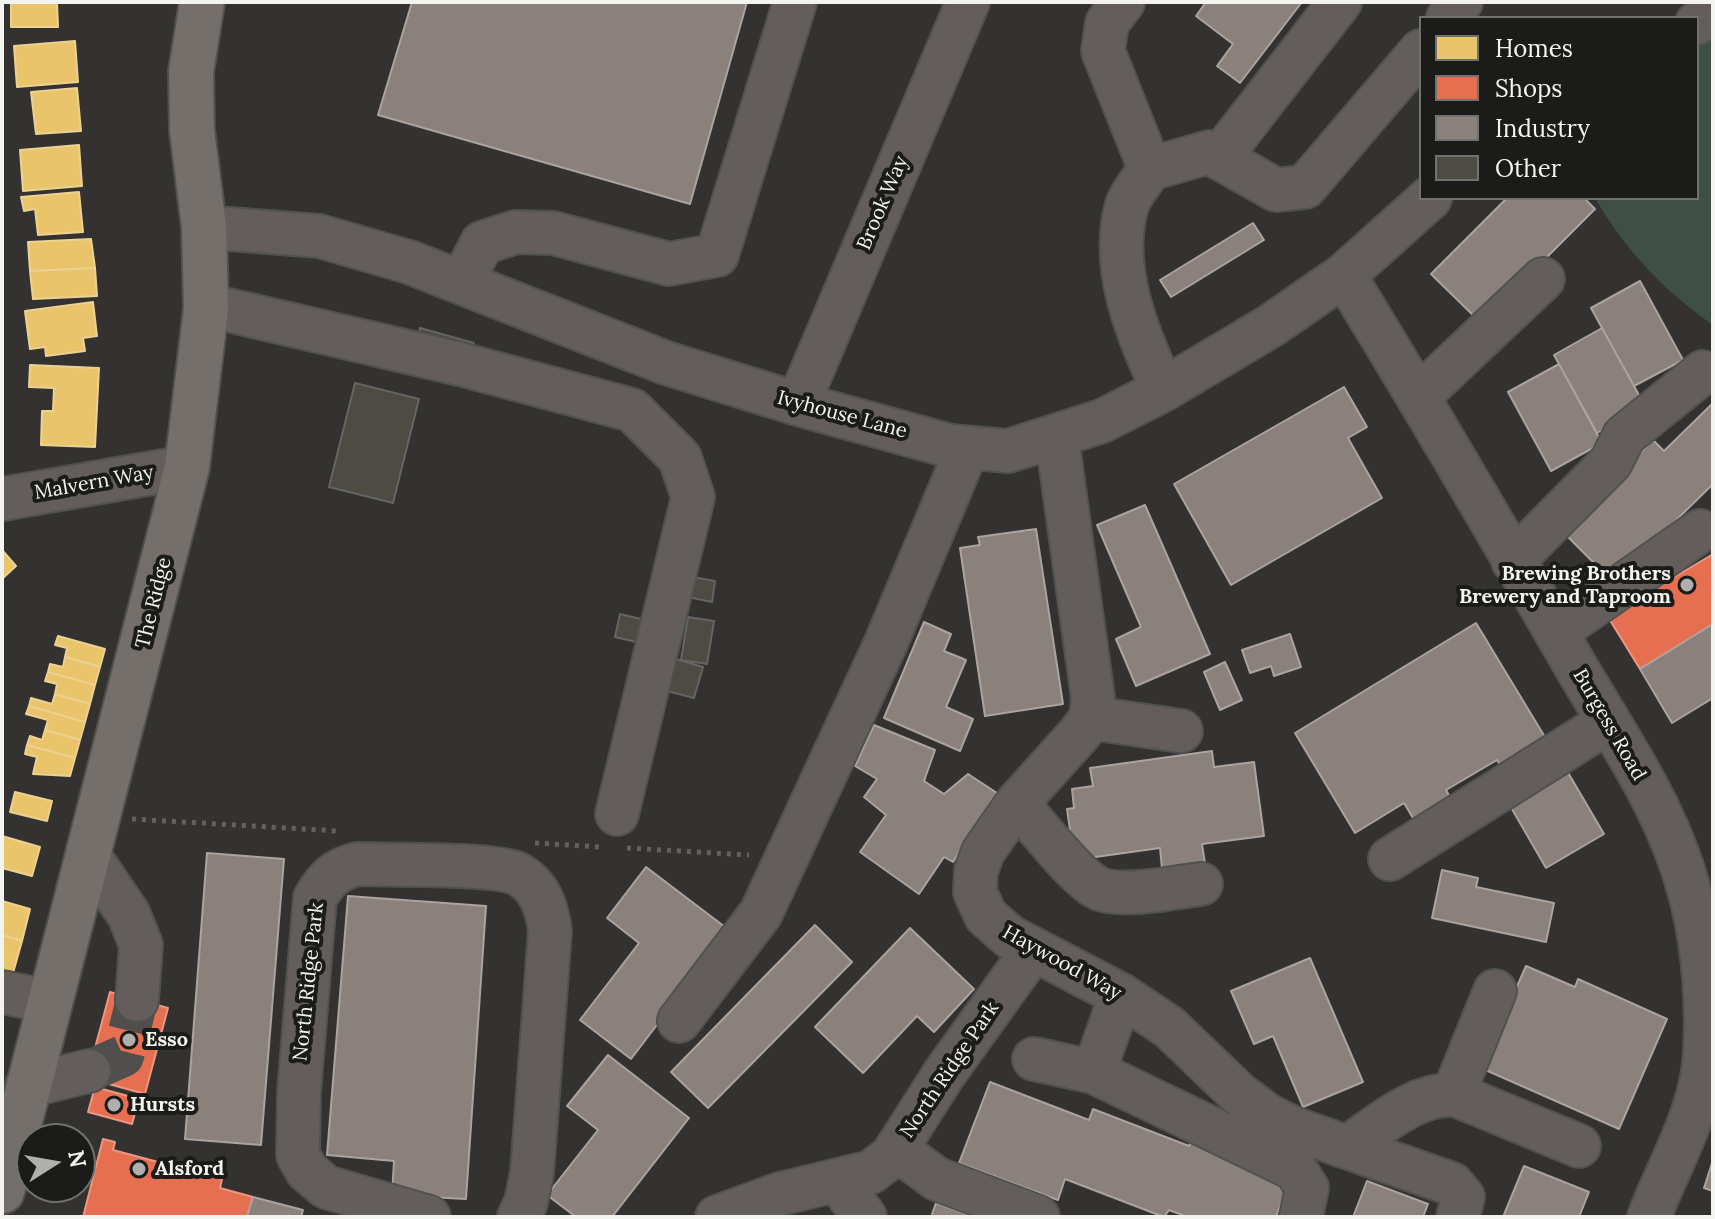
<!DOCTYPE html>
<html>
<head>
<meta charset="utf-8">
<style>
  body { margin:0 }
  #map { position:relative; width:1715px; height:1219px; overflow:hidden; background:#333230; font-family:Lora,serif }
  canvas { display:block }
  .frame { position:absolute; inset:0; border:4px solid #f3f3f0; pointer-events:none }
  .legend { position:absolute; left:1419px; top:16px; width:280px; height:184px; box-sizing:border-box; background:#1b1b19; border:2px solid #71716f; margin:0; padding:10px 14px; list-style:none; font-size:24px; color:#f3f3f0 }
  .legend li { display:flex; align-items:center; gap:16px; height:40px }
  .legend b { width:40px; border:2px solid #71716f }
  .north { position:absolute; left:16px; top:1123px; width:80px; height:80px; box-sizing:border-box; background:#1b1b19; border:2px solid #71716f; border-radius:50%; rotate:79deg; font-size:22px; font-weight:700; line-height:32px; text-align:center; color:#f3f3f0 }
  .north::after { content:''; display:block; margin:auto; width:28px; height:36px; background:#b0afad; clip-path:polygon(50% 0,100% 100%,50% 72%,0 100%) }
</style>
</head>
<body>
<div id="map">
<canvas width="1715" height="1219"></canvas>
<div class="frame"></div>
<ul class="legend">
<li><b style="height:22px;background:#e9c46a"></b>Homes</li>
<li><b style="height:22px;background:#e76f51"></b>Shops</li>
<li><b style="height:22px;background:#8a817c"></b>Industry</li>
<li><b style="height:22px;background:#4d4b44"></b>Other</li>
</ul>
<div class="north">N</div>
</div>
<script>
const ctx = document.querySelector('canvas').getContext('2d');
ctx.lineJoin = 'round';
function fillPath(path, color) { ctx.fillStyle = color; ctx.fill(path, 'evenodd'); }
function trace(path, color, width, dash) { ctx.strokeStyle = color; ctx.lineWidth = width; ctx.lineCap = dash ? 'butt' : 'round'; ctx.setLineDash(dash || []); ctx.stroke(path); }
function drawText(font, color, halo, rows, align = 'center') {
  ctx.font = font + ' Lora,serif'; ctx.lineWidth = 8; ctx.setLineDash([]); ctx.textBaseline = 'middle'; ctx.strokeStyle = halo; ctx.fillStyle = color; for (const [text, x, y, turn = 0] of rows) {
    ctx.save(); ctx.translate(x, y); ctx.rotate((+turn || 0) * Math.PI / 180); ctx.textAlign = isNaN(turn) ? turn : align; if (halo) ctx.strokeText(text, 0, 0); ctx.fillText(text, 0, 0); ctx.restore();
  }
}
fillPath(new Path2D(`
  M 1713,31 L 1713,325 C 1663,290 1626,251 1595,198 L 1697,198 L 1697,39 Z`), '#3e5046');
const homes = new Path2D(`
  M 11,2 L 57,2 L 58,27 L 11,27 Z
  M 75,41 L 78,82 L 17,87 L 14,46 Z
  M 77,88 L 81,131 L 36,134 L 31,92 Z
  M 79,145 L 82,186 L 23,191 L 20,150 Z
  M 79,192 L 83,232 L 38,235 L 35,209 L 24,211 L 21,197 Z
  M 91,239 L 95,268 L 30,271 L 28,242 Z
  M 95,268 L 97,296 L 33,299 L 30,271 Z
  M 93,302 L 97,336 L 83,338 L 85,351 L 46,356 L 45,347 L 30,349 L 25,311 Z
  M 30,365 L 99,368 L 95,447 L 41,445 L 42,411 L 53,411 L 54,388 L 29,387 Z
  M 2,550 L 16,566 L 2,579 Z
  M 58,636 L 105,649 L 100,667 L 65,657 L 67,648 L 55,645 Z
  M 65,657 L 100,667 L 95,685 L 48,672 L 50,664 L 63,667 Z
  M 48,672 L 95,685 L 90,704 L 55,694 L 57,684 L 45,681 Z
  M 55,694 L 90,704 L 85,722 L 29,706 L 31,698 L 52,704 Z
  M 29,706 L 85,722 L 80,740 L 45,730 L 48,720 L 26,714 Z
  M 45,730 L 80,740 L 75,758 L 27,745 L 30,736 L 42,740 Z
  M 27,745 L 75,758 L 70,776 L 33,774 L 37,757 L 25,754 Z
  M 15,792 L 52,801 L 47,821 L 10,812 Z
  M 2,836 L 40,847 L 32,876 L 2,868 Z
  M 2,901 L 30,909 L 22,941 L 2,935 Z
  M 2,935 L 22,941 L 13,973 L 2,970 Z`);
fillPath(homes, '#e9c46a');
trace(homes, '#ecd292', 2);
const shops = new Path2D(`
  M 1713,554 L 1713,624 L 1640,669 L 1608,617 Z
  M 110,992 L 168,1008 L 145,1094 L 87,1078 Z
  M 95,1087 L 139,1099 L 132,1124 L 88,1112 Z
  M 103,1139 L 115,1142 L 113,1150 L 222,1179 L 220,1188 L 253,1197 L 247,1217 L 83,1217 Z`);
fillPath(shops, '#e76f51');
trace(shops, '#eb9781', 2);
const industry = new Path2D(`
  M 412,2 L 747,2 L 690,204 L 378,115 Z
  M 1206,2 L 1302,2 L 1240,83 L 1217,66 L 1233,44 L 1196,16 Z
  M 1507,198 L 1584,198 L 1595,209 L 1481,323 L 1431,274 Z
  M 1253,223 L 1264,240 L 1171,297 L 1160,280 Z
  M 1640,281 L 1683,360 L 1634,386 L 1591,308 Z
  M 1602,328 L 1645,406 L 1597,433 L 1554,355 Z
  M 1559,364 L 1602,443 L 1551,471 L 1508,392 Z
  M 1344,387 L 1367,427 L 1348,438 L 1382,498 L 1231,585 L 1174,484 Z
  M 1713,403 L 1713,484 L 1613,582 L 1568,537 L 1582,523 L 1575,516 L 1653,440 L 1664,451 Z
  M 1145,505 L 1210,654 L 1136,686 L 1116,639 L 1141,627 L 1097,525 Z
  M 1036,529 L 1063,704 L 985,716 L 960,548 L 980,545 L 978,537 Z
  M 924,622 L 951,634 L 944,651 L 966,660 L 946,707 L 973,719 L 960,751 L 884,718 Z
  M 1476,623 L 1551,747 L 1506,775 L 1497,760 L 1446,790 L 1455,806 L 1419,828 L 1404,803 L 1355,833 L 1295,733 Z
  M 1713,624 L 1713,698 L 1672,723 L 1640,669 Z
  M 1290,634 L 1301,667 L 1274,676 L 1271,666 L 1250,673 L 1242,650 Z
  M 1225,662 L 1242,700 L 1220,710 L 1204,672 Z
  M 874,725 L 935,750 L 924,781 L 944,794 L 968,774 L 997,793 L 953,862 L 944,857 L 919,894 L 860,852 L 886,815 L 864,797 L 877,779 L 855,766 Z
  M 1212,751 L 1214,767 L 1254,762 L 1264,836 L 1202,844 L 1205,864 L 1162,869 L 1160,848 L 1081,859 L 1072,844 L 1067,809 L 1074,808 L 1072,789 L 1093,786 L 1090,768 Z
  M 1563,764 L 1604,834 L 1546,868 L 1505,797 Z
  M 207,853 L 284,859 L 261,1145 L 185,1139 Z
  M 646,867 L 729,930 L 631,1059 L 580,1020 L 639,943 L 607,918 Z
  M 1442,870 L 1478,878 L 1476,887 L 1554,903 L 1546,942 L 1432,918 Z
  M 348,896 L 486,906 L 466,1199 L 392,1195 L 394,1161 L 327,1155 Z
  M 815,925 L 852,962 L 708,1108 L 671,1072 Z
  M 910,928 L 974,989 L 934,1032 L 917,1016 L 863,1073 L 815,1027 Z
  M 1310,958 L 1363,1082 L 1303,1107 L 1273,1036 L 1254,1044 L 1231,991 Z
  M 1526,966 L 1575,987 L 1578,979 L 1667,1019 L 1619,1129 L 1481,1068 Z
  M 608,1055 L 689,1118 L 612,1217 L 576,1217 L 547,1195 L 598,1130 L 567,1106 Z
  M 990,1082 L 1089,1120 L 1093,1109 L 1189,1146 L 1193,1137 L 1292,1174 L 1276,1217 L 1188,1217 L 1169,1210 L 1164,1217 L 1065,1179 L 1058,1200 L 959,1163 Z
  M 1713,1160 L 1713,1191 L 1704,1188 Z
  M 1524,1166 L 1589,1192 L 1579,1217 L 1503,1217 Z
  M 1367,1181 L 1428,1204 L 1423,1217 L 1353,1217 Z
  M 253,1197 L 303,1210 L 301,1217 L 247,1217 Z
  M 936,1203 L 939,1204 L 975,1217 L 931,1217 Z`);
fillPath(industry, '#8a817c');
trace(industry, '#aaa39f', 2);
const building = new Path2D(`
  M 420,328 L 474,343 L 470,358 L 416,344 Z
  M 355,383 L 419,399 L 393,503 L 329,487 Z
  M 692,577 L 715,581 L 712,602 L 688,597 Z
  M 620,614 L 641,619 L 636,642 L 615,637 Z
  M 688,617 L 714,621 L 707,664 L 681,660 Z
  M 676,659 L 703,667 L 694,698 L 667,691 Z`);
fillPath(building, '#4d4b44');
trace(building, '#646462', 2);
trace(new Path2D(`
  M 89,1071 L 123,1056 L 137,1000`), '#504f4d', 42, [42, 21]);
const minor = new Path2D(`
  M 1123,2 L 1107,23 L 1103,51 L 1150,169
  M 1448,18 L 1461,2
  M 1697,23 L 1713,15
  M 1219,158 L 1340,2
  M 204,227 L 319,236 L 409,262 L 666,363 L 798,404 L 950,446 L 1008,451 L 1102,421 L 1163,390 L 1272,325 L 1344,275 L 1430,198
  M 1344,275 C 1422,402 1497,530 1572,660 C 1610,726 1658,794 1682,867 C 1702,926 1708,991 1705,1052 C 1703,1109 1669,1165 1649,1217
  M 462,282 L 482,243 L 516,232 L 553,233 L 669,264 L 717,255 L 795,2
  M 206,309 L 228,310 L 460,364 L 632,410 L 680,458 L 693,497 L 617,814
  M 1163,390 C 1138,334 1109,268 1127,205 C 1131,193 1143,180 1150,169 L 1209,152 L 1276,190 L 1305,187 L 1421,51
  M 1418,397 L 1543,279
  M 798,404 L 968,2
  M 1057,438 L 1093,698 L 1091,718 L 1080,733 L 1017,803 L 983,852 L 976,871 L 975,892 L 986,916 L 1010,937 L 1121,995 L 1169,1027 L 1239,1094 L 1267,1115 L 1295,1129 L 1452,1184 L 1463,1197 L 1458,1217
  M 2,499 L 187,467
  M 1513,561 L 1611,462 L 1624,436 L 1703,372
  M 1556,632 L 1700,531
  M 1091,718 L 1181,731
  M 1017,803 C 1034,822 1078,880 1100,889 C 1124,898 1175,887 1201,884
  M 89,856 L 129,915 L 141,945 L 137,1000
  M 1390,859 L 1608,722
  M 2,992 L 51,1002
  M 679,1021 L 761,913 L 885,645 L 967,449
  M 1034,1059 L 1094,1072 L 1295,1169 L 1307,1188 L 1301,1217
  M 1094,1072 L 1121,995
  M 27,1086 L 89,1071
  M 1453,1095 L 1495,991
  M 1349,1146 C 1380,1125 1417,1092 1456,1095 L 1579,1146
  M 896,1149 L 937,1179 L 1038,1217
  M 838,1182 L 865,1217
  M 429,1217 L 326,1187 L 307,1171 L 298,1155 L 299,1092 L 315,898 C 326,879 336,869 358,864 C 388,865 497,863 518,874 C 540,886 547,908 550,931 L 532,1173 L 526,1202 L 519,1217
  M 717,1217 L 780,1194 L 871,1172 L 892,1156 L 944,1074 L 1033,950`);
const major = new Path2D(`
  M 2,1191 L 187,467 L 206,309 L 204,227 L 192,130 L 191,72 L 202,2`);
trace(minor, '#515150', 46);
trace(major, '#515150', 48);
trace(new Path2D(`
  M 132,819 L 337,831
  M 535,843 L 601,847
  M 627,848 L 749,855`), '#63615f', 5, [4, 6]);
trace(minor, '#635e5c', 42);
trace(major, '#756f6c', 44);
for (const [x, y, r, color] of [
  [1687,585,8,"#b0afad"],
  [129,1040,8,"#b0afad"],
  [114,1105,8,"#b0afad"],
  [139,1169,8,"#b0afad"]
]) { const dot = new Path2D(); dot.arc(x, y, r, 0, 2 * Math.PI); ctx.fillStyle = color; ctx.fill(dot); trace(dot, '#1b1b19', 3); }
drawText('20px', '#f3f3f0', '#1b1b19', [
  ["Brook Way",883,203,-67],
  ["Ivyhouse Lane",842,415,15],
  ["Malvern Way",94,483,-10],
  ["The Ridge",154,603,-76],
  ["Burgess Road",1609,725,60],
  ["Haywood Way",1062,963,29],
  ["North Ridge Park",309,982,-84],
  ["North Ridge Park",950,1070,-56]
]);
drawText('bold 20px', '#f3f3f0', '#1b1b19', [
  ["Brewing Brothers",1671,574,"right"],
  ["Brewery and Taproom",1671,597,"right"],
  ["Esso",145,1040],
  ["Hursts",130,1105],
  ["Alsford",155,1169]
], 'left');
</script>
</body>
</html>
